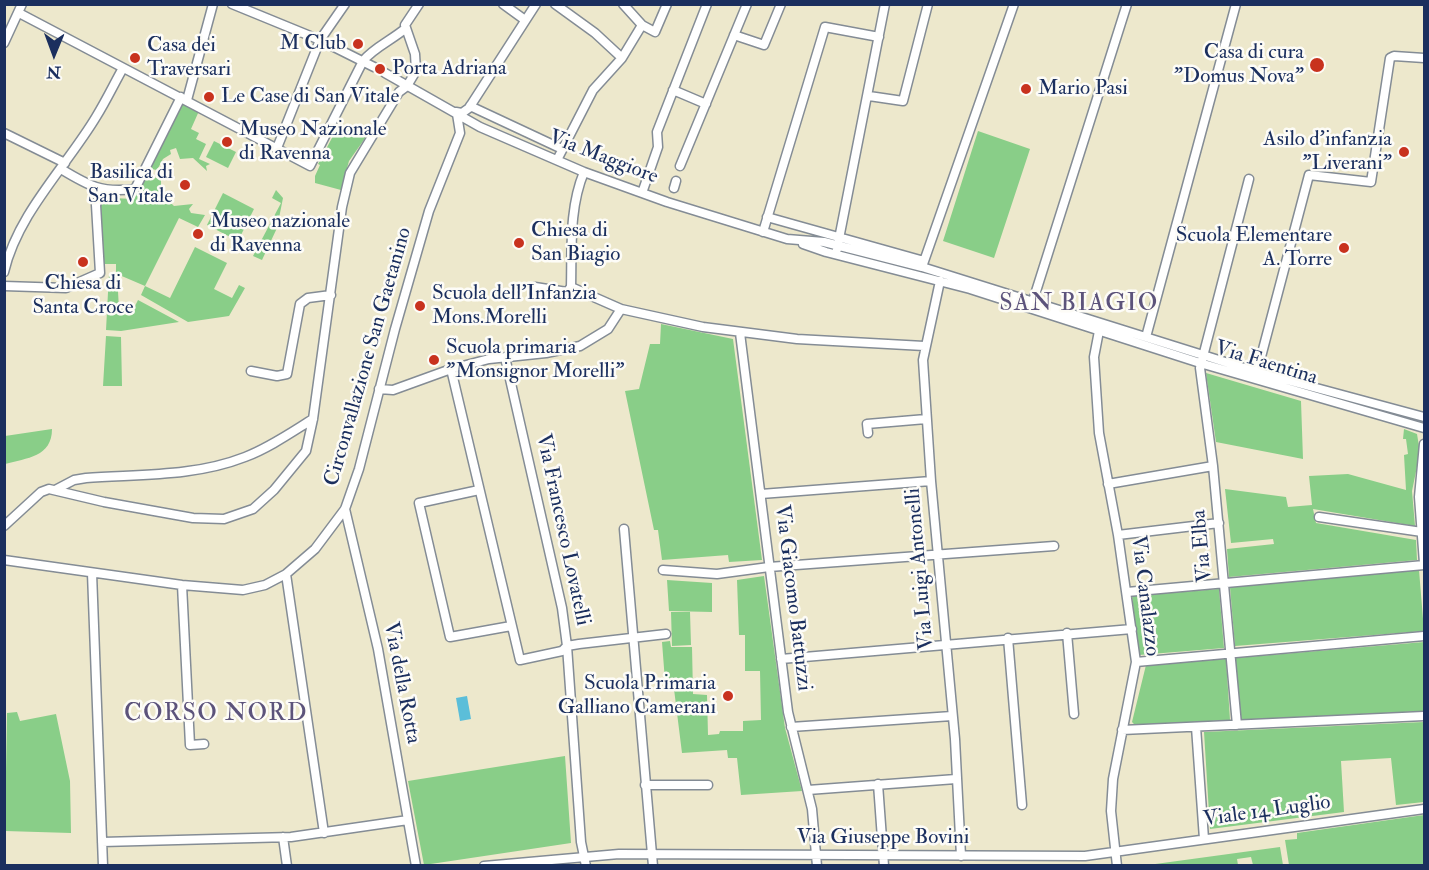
<!DOCTYPE html>
<html>
<head>
<meta charset="utf-8">
<style>
  body { margin:0 }
  #map { position:relative; width:1429px; height:870px; overflow:hidden; background:#ede8cc; font-family:"IM FELL Double Pica",serif }
  canvas { display:block }
  .frame { position:absolute; inset:0; border:6px solid #1b2f5e; pointer-events:none }
  .north { position:absolute; left:24px; top:24px; width:60px; height:60px; -webkit-text-stroke:4px #fdfcf7; paint-order:stroke; rotate:181deg; font-size:16px; font-weight:700; line-height:24px; text-align:center; color:#1b2f5e }
  .north::after { content:''; display:block; margin:auto; width:21px; height:27px; background:#1b2f5e; clip-path:polygon(50% 0,100% 100%,50% 72%,0 100%) }
</style>
</head>
<body>
<div id="map">
<canvas width="1429" height="870"></canvas>
<div class="frame"></div>
<div class="north">N</div>
</div>
<script>
const ctx = document.querySelector('canvas').getContext('2d');
ctx.lineJoin = 'round';
function fillPath(path, color) { ctx.fillStyle = color; ctx.fill(path, 'evenodd'); }
function trace(path, color, width, dash) { ctx.strokeStyle = color; ctx.lineWidth = width; ctx.lineCap = dash ? 'butt' : 'round'; ctx.setLineDash(dash || []); ctx.stroke(path); }
function drawText(font, color, halo, rows, align = 'center') {
  ctx.font = font + ' "IM FELL Double Pica",serif'; ctx.lineWidth = 5; ctx.setLineDash([]); ctx.textBaseline = 'middle'; ctx.strokeStyle = halo; ctx.fillStyle = color; for (const [text, x, y, turn = 0] of rows) {
    ctx.save(); ctx.translate(x, y); ctx.rotate((+turn || 0) * Math.PI / 180); ctx.textAlign = isNaN(turn) ? turn : align; if (halo) ctx.strokeText(text, 0, 0); ctx.fillText(text, 0, 0); ctx.restore();
  }
}
fillPath(new Path2D(`
  M 181,102 L 199,111 L 191,129 L 199,133 L 196,139 L 206,144 L 199,159 L 210,164 L 206,166 L 207,171 L 193,158 L 180,159 L 176,148 L 170,150 L 171,154 L 163,159 L 157,170 L 151,169 L 149,176 L 161,179 L 161,193 L 174,206 L 193,204 L 189,209 L 191,213 L 205,215 L 198,227 L 179,218 L 145,286 L 170,298 L 195,247 L 227,263 L 214,289 L 232,298 L 239,285 L 245,288 L 229,316 L 188,322 L 141,295 L 145,286 L 117,274 L 119,309 L 134,308 L 138,300 L 179,322 L 121,331 L 106,330 L 109,274 L 116,273 L 116,264 L 102,264 L 101,204 L 112,198 L 134,199 Z
  M 340,123 L 356,132 L 359,128 L 368,134 L 349,161 L 341,190 L 315,183 L 315,176 L 320,165 L 318,164 Z
  M 978,131 L 1030,149 L 994,258 L 943,241 Z
  M 214,141 L 236,152 L 228,168 L 206,157 Z
  M 276,190 L 283,198 L 277,228 L 262,260 L 253,256 L 281,203 L 272,198 Z
  M 223,193 L 254,209 L 238,241 L 207,225 Z
  M 661,324 L 733,339 L 762,560 L 729,562 L 728,555 L 662,560 L 658,530 L 654,530 L 625,391 L 639,389 L 650,344 L 660,344 Z
  M 106,336 L 121,337 L 122,386 L 103,386 Z
  M 1206,373 L 1301,401 L 1303,459 L 1216,442 Z
  M 52,429 C 52,457 27,458 5,464 L 5,436 Z
  M 1404,429 L 1417,434 L 1420,452 L 1412,491 L 1415,526 L 1313,509 L 1316,523 L 1416,540 L 1417,560 L 1229,577 L 1227,549 L 1274,544 L 1273,539 L 1231,543 L 1225,489 L 1286,497 L 1288,507 L 1312,505 L 1309,476 L 1348,474 L 1406,490 L 1404,455 L 1408,454 L 1406,439 L 1403,439 Z
  M 1419,570 L 1424,631 L 1235,646 L 1230,587 Z
  M 764,576 L 785,728 L 802,791 L 741,795 L 737,758 L 728,758 L 727,750 L 682,753 L 673,681 L 665,681 L 662,642 L 670,641 L 671,647 L 692,647 L 693,694 L 707,695 L 708,735 L 719,734 L 720,731 L 743,731 L 743,721 L 761,720 L 760,671 L 745,671 L 745,635 L 739,635 L 737,580 Z
  M 667,580 L 712,583 L 712,612 L 669,611 Z
  M 1219,589 L 1224,648 L 1139,655 L 1132,596 Z
  M 671,612 L 690,612 L 691,645 L 672,646 Z
  M 1424,642 L 1424,711 L 1241,720 L 1235,658 Z
  M 1226,659 L 1230,720 L 1135,725 L 1132,722 L 1146,665 Z
  M 17,712 L 20,721 L 56,714 L 70,781 L 71,833 L 5,831 L 7,713 Z
  M 1424,722 L 1424,802 L 1396,805 L 1391,758 L 1341,761 L 1344,812 L 1210,829 L 1204,732 Z
  M 565,756 L 571,843 L 424,865 L 408,781 Z
  M 1424,815 L 1424,865 L 1289,865 L 1285,840 L 1297,839 L 1297,833 Z
  M 1280,847 L 1283,865 L 1253,865 L 1251,857 L 1237,859 L 1238,865 L 1148,865 Z`), '#89ce88');
fillPath(new Path2D(`
  M 467,696 L 471,719 L 460,721 L 456,698 Z`), '#5bbed9');
const minor = new Path2D(`
  M 232,4 L 320,40 L 374,67
  M 503,4 L 525,20
  M 555,4 L 595,33 L 622,58
  M 623,4 L 642,25 L 655,32 L 667,4
  M 19,13 L 310,166 L 363,61 C 373,48 392,40 406,28
  M 734,35 L 764,45 L 781,4
  M 4,43 L 22,4
  M 385,73 L 480,127 L 584,172 L 667,202 L 787,239 L 824,242 L 922,267 L 1257,372 L 1424,417
  M 673,90 L 706,104
  M 869,96 L 903,101 L 928,4
  M 187,100 L 213,4
  M 470,106 L 562,149
  M 456,112 L 462,113 L 469,108 L 536,4
  M 4,133 L 65,163
  M 277,148 L 320,40 L 345,4
  M 557,160 L 593,90 L 622,58 L 642,25
  M 680,166 L 747,4
  M 61,169 C 89,186 101,193 135,189 L 181,97
  M 674,188 L 676,181
  M 642,193 L 658,147 L 657,132 L 707,4
  M 767,217 L 924,261
  M 763,232 L 825,27 L 879,37
  M 803,244 L 826,252 L 970,289 L 1200,363 L 1424,428
  M 837,249 L 885,4
  M 922,267 L 1014,4
  M 4,272 C 18,213 66,167 96,117 C 106,101 114,84 123,68
  M 940,281 L 923,360 L 931,481 L 955,739 L 961,856
  M 4,286 L 66,288 L 100,273 L 96,205 L 102,190
  M 535,287 L 567,292 L 571,287
  M 571,287 L 621,309 L 703,327 L 797,339 L 924,346
  M 571,287 C 572,248 569,208 584,172
  M 1032,304 L 1127,4
  M 1099,331 L 1094,357 L 1099,433 L 1118,535 L 1136,662 L 1113,779 L 1111,811 L 1117,866
  M 740,333 L 788,712 L 812,809 L 817,866
  M 1146,337 L 1236,4
  M 505,357 L 562,608 L 567,646 L 581,842 L 586,866
  M 451,369 L 520,660 L 562,651 L 567,646 L 579,644 L 666,634
  M 251,371 L 277,376 L 287,374 L 300,304 L 308,298 L 331,295
  M 1257,372 L 1309,175 L 1371,182 L 1390,58 L 1394,56 L 1424,58
  M 379,389 L 393,390 L 451,369 L 489,359 L 546,353 L 580,346 L 608,329 L 621,309
  M 868,433 L 867,424 L 926,419
  M 1424,444 L 1419,497 L 1424,563
  M 1108,484 L 1213,466
  M 55,490 L 74,480 L 86,478 C 139,474 194,477 245,457 C 269,448 292,432 313,419
  M 479,490 L 419,503 L 450,637 L 511,626
  M 761,494 L 931,481
  M 345,509 L 378,649 L 416,866
  M 1319,517 L 1422,532
  M 4,526 L 41,492 L 49,489 L 104,502 L 193,518 L 224,519 L 253,509 L 274,490 L 306,451 L 313,419 L 342,207 L 350,173 L 399,92 L 407,86 L 416,71 L 415,54 L 405,25 L 419,4
  M 624,529 L 653,866
  M 1118,535 L 1219,523
  M 4,560 L 182,585 L 243,590 L 265,585 L 286,574 L 315,549 L 345,509 L 359,469 L 395,329 L 429,211 L 460,133 L 457,114
  M 663,570 L 717,574 L 769,567 L 1054,546
  M 92,573 L 103,866
  M 286,574 L 324,833
  M 182,585 L 190,745 L 204,744
  M 1127,592 L 1424,565
  M 1067,633 L 1074,714
  M 1008,638 L 1022,805
  M 781,659 L 1132,629
  M 1136,662 L 1424,636
  M 1237,725 L 1213,466 L 1200,368 L 1249,179
  M 791,727 L 952,716
  M 1196,727 L 1204,839
  M 1122,730 L 1424,716
  M 878,784 L 884,866
  M 645,785 L 708,785
  M 808,790 L 956,779
  M 283,837 L 287,866
  M 102,842 L 291,837 L 408,820
  M 484,866 L 619,854 L 1085,856 L 1424,809`);
trace(minor, '#848c95', 11);
trace(minor, '#fff', 8);
for (const [x, y, r, color] of [
  [358,44,6,"#c8321e"],
  [135,58,6,"#c8321e"],
  [1317,65,8,"#c8321e"],
  [380,69,6,"#c8321e"],
  [1026,89,6,"#c8321e"],
  [209,97,6,"#c8321e"],
  [227,142,6,"#c8321e"],
  [1404,152,6,"#c8321e"],
  [185,185,6,"#c8321e"],
  [198,234,6,"#c8321e"],
  [519,243,6,"#c8321e"],
  [1344,248,6,"#c8321e"],
  [83,262,6,"#c8321e"],
  [420,306,6,"#c8321e"],
  [434,360,6,"#c8321e"],
  [728,696,6,"#c8321e"]
]) { const dot = new Path2D(); dot.arc(x, y, r, 0, 2 * Math.PI); ctx.fillStyle = color; ctx.fill(dot); trace(dot, '#fdfcf7', 2); }
drawText('21px', '#1b2f5e', '#fdfcf7', [
  ["M Club",346,44,"right"],
  ["Casa dei",147,46],
  ["Traversari",147,70],
  ["Casa di cura",1304,53,"right"],
  ["\"Domus Nova\"",1304,77,"right"],
  ["Porta Adriana",392,69],
  ["Mario Pasi",1038,89],
  ["Le Case di San Vitale",221,97],
  ["Museo Nazionale",239,130],
  ["di Ravenna",239,154],
  ["Asilo d'infanzia",1392,140,"right"],
  ["\"Liverani\"",1392,164,"right"],
  ["Basilica di",173,173,"right"],
  ["San Vitale",173,197,"right"],
  ["Museo nazionale",210,222],
  ["di Ravenna",210,246],
  ["Chiesa di",531,231],
  ["San Biagio",531,255],
  ["Scuola Elementare",1332,236,"right"],
  ["A. Torre",1332,260,"right"],
  ["Chiesa di",83,284,"center"],
  ["Santa Croce",83,308,"center"],
  ["Scuola dell'Infanzia",432,294],
  ["Mons.Morelli",432,318],
  ["Scuola primaria",446,348],
  ["\"Monsignor Morelli\"",446,372],
  ["Scuola Primaria",716,684,"right"],
  ["Galliano Camerani",716,708,"right"]
], 'left');
drawText('21px', '#1b2f5e', '#fdfcf7', [
  ["Via Maggiore",603,158,21],
  ["Circonvallazione San Gaetanino",369,357,-74],
  ["Via Faentina",1266,364,17],
  ["Via Francesco Lovatelli",562,530,78],
  ["Via Elba",1203,546,-95],
  ["Via Luigi Antonelli",921,569,-95],
  ["Via Canalazzo",1144,596,83],
  ["Via Giacomo Battuzzi",792,598,83],
  ["Via della Rotta",401,683,79],
  ["Viale 14 Luglio",1267,812,-8],
  ["Via Giuseppe Bovini",883,838]
]);
ctx.letterSpacing = '1.5px';
drawText('24px', '#5c537b', '#fdfcf7', [
  ["SAN BIAGIO",1079,305],
  ["CORSO NORD",216,715]
]);
ctx.letterSpacing = '0px';
</script>
</body>
</html>
